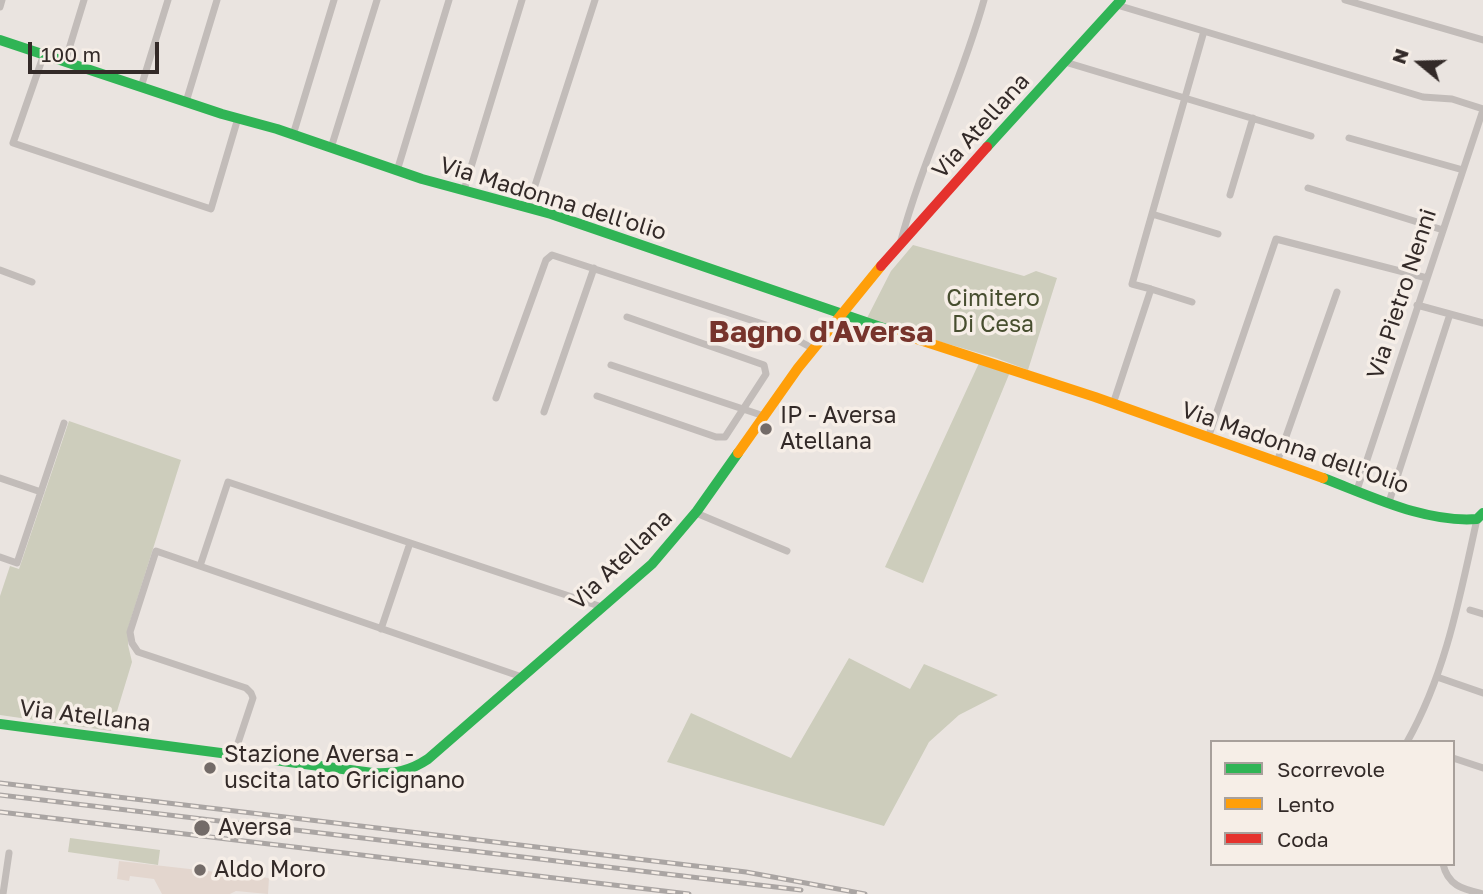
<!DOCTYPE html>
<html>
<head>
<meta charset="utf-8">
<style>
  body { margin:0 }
  #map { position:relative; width:1483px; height:894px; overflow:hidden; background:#eae4e0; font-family:"Golos Text",sans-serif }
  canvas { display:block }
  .legend { position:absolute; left:1210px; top:740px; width:245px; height:126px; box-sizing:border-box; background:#f6eee7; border:2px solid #a8a09b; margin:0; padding:9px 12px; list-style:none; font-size:21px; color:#332a28 }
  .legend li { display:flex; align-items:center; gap:14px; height:35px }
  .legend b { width:35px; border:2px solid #a8a09b }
  .north { position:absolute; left:1385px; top:28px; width:70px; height:70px; -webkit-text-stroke:5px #f6eee7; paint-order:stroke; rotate:289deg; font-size:19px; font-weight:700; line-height:28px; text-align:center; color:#332a28 }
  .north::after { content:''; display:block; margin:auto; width:24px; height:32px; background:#332a28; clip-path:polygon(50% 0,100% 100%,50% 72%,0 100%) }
  .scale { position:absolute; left:28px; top:42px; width:131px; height:32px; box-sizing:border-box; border:4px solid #332a28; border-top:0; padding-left:9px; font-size:21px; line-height:24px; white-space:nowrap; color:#332a28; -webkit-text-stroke:5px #f6eee7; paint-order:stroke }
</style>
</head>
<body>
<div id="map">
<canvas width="1483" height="894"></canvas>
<ul class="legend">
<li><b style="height:9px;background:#30b455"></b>Scorrevole</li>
<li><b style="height:9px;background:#ff9f0a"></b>Lento</li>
<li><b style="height:9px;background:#e5322d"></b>Coda</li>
</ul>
<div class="north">N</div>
<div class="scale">100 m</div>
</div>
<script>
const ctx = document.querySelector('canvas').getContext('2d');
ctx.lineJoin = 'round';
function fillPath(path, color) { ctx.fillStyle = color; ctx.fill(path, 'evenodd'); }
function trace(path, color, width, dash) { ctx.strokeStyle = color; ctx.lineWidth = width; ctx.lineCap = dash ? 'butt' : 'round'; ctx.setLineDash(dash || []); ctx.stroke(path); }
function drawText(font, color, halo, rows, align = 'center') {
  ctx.font = font + ' "Golos Text",sans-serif'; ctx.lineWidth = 7; ctx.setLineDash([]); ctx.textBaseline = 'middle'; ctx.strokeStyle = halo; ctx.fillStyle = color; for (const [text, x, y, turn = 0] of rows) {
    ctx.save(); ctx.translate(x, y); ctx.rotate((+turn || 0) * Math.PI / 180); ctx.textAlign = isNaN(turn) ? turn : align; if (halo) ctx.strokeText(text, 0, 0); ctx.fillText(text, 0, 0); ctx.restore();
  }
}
fillPath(new Path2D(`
  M 913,245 L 1024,276 L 1036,271 L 1057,278 L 1028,370 L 996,358 L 866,320 L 891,271 Z
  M 979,363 L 1010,372 L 923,583 L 885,567 Z
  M 69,421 L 181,460 L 128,628 L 128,645 L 132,662 L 111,731 L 0,715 L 0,596 L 10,566 L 19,569 Z
  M 849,658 L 910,689 L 924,664 L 998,695 L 959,715 L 929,742 L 884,826 L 667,762 L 691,713 L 791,758 Z
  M 70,838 L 160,850 L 158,865 L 68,852 Z`), '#cdcdbc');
fillPath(new Path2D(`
  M 119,861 L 269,878 L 268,894 L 236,891 L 230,894 L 162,894 L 154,879 L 130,876 L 129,881 L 117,879 Z`), '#e3d6ce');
trace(new Path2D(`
  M 1345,0 L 1483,40
  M 1117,5 L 1423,97 L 1452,99 L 1483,109
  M 0,7 L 2,0
  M 44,54 L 13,143 L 211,209 L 238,118
  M 65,62 L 84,0
  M 1065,62 L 1311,136
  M 141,87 L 168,0
  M 186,102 L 217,0
  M 293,135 L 334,0
  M 1349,138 L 1463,170
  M 331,148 L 377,0
  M 397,171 L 449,0
  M 1308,188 L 1443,230
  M 464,190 L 522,0
  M 1230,195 L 1253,118
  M 528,207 L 595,0
  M 1152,214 L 1218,234
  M 900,244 C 922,161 961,83 984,0
  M 0,270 L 32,282
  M 1151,289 L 1192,302
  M 1417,305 L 1483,323
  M 611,365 L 764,416
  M 597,396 L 716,437 L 725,437 L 766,374 L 764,365 L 627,317
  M 496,398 L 546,260 L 552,255 L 775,328 L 812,348
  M 1113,404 L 1151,289 L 1132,284 L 1204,31
  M 544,412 L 594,268
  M 1208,438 L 1276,239 L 1427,278
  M 1277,462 L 1337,292
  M 0,478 L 41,492
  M 1357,490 L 1483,110
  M 1389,502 L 1450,314
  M 696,513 L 787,551
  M 0,557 L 17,563 L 64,423
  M 200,566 L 228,482 L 602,607
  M 1470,610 L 1483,614
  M 381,629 L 410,543
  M 1437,677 L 1483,693
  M 1407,742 C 1446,673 1460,596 1477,519
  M 234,755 L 253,698 L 251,693 L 246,688 L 138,652 L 132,643 L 130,632 L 156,551 L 522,677
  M 1453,758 L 1483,768
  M 1443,864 C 1448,886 1463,889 1483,894
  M 3,894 L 9,853`), '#c2bcb9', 7);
trace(new Path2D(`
  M 0,40 L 222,114 L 277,129 L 422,179 L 551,214 L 889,330
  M 987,147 L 1121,0
  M 1323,478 C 1371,496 1425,523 1477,519 L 1483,513
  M 0,724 L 373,773 C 395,774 410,771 428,759 L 652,564 L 697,511 L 738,453`), '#30b455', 10);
trace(new Path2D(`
  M 889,330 L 1095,397 L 1323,478
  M 738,453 L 798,368 L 881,266`), '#ff9f0a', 10);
trace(new Path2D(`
  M 881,266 L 987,147`), '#e5322d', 10);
const rail = new Path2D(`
  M 0,783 L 746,872 L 865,894
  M 0,795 L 801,890
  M 0,812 L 689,894`);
trace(rail, '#aaa5a3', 5);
trace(rail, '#f6eee7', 2.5, [8]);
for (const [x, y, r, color] of [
  [766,429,7,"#736b68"],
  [210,768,7,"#736b68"],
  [202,828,9,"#736b68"],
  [200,870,7,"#736b68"]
]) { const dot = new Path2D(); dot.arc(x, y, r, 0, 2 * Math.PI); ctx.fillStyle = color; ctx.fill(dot); trace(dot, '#f6eee7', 2.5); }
drawText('23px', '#332a28', '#f6eee7', [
  ["Via Atellana",981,126,-48],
  ["Via Madonna dell'olio",553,199,17],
  ["Via Pietro Nenni",1402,294,-72],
  ["Via Madonna dell'Olio",1295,448,19],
  ["Via Atellana",621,560,-44],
  ["Via Atellana",85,716,7]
]);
drawText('23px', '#474e2f', '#f6eee7', [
  ["Cimitero",993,299],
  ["Di Cesa",993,325]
]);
drawText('23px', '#332a28', '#f6eee7', [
  ["IP - Aversa",780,416],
  ["Atellana",780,442],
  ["Stazione Aversa -",224,755],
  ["uscita lato Gricignano",224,781],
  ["Aversa",218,828],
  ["Aldo Moro",214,870]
], 'left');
drawText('bold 30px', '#77342c', '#f6eee7', [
  ["Bagno d'Aversa",821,332]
]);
</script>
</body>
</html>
